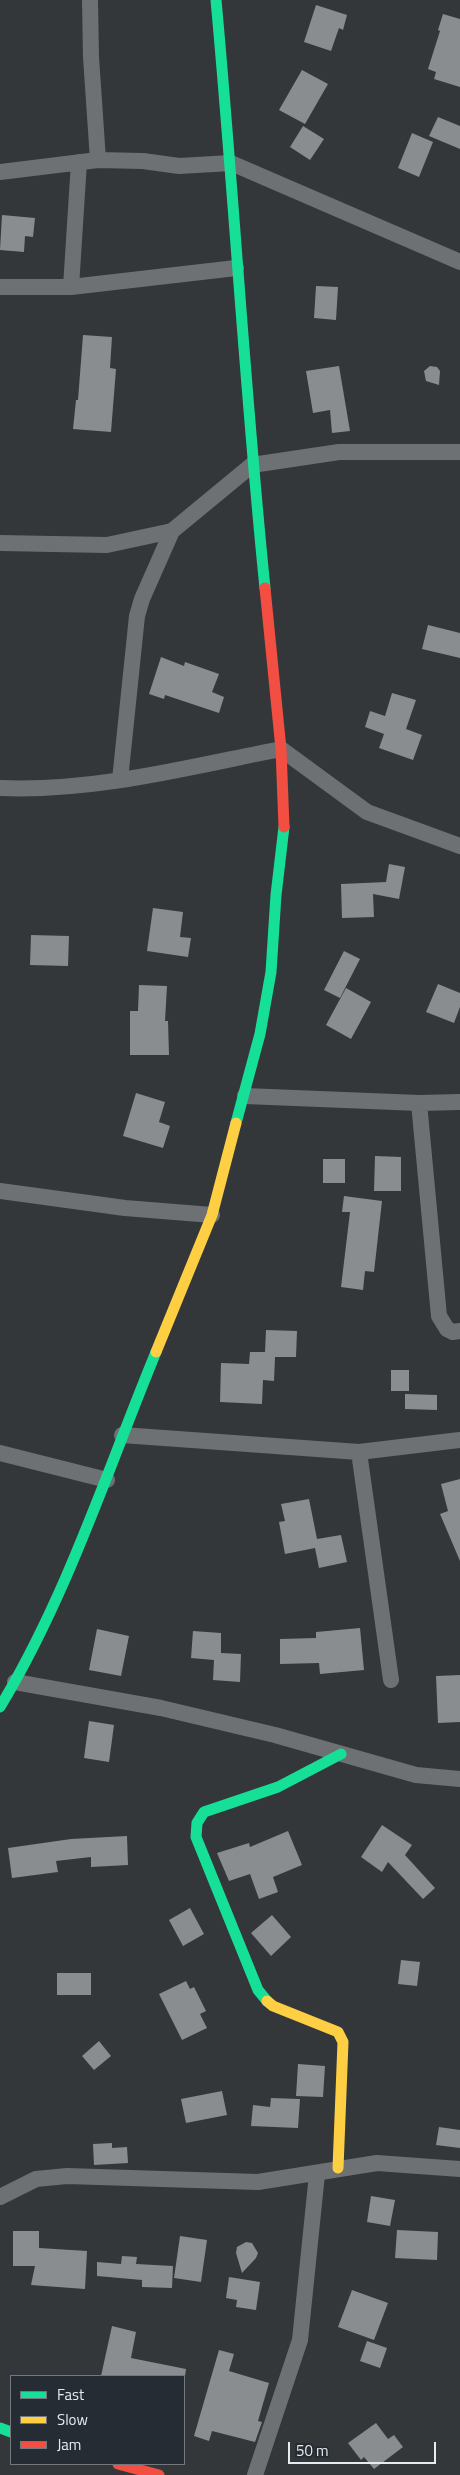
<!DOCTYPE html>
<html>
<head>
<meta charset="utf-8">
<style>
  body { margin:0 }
  #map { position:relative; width:460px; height:2475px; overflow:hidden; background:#33373a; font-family:"Titillium Web",sans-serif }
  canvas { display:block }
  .legend { position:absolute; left:10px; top:2375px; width:175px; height:90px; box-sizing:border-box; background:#262c33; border:1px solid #73787e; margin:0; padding:6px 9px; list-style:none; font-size:15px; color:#e6ebef }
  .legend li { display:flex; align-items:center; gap:10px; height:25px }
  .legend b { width:25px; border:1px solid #73787e }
  .scale { position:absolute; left:288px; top:2442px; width:148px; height:22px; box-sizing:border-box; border:2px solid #e6ebef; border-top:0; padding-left:6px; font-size:15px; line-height:18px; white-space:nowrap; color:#e6ebef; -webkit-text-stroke:4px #262c33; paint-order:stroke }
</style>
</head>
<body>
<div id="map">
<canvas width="460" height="2475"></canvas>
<ul class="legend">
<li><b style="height:6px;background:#16e098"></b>Fast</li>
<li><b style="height:6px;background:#ffcf43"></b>Slow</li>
<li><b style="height:6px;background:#f24e42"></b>Jam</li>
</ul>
<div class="scale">50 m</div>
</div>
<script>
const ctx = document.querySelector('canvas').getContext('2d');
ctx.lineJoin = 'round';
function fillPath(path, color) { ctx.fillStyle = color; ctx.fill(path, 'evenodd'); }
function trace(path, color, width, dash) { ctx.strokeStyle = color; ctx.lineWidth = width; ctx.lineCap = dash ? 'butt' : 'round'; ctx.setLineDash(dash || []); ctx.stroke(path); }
fillPath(new Path2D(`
  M 316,5 L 347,15 L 343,30 L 339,28 L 331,51 L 304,42 Z
  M 443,14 L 460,19 L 460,87 L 434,79 L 436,72 L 428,69 L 440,31 L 438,30 Z
  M 302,70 L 328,84 L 305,124 L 279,110 Z
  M 438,117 L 460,126 L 460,149 L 429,136 Z
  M 303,126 L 324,139 L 310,160 L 290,147 Z
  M 412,133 L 433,142 L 419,177 L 398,168 Z
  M 2,215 L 35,218 L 33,237 L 25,236 L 24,252 L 0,250 Z
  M 316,286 L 338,287 L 336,320 L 314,318 Z
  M 83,335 L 112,337 L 110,368 L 116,369 L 111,432 L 73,429 L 76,400 L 78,400 Z
  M 339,366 L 350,431 L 332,433 L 330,410 L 313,413 L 306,371 Z
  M 430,366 L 437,367 L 440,371 L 439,385 L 426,381 L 424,371 Z
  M 428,625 L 460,633 L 460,658 L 422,649 Z
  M 161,657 L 184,666 L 185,662 L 219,674 L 212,692 L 224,697 L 219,713 L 165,695 L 164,699 L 149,694 Z
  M 392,693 L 416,700 L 406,729 L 422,735 L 413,760 L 379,748 L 384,734 L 365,727 L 370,711 L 385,716 Z
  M 389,864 L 405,867 L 399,899 L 373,894 L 374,917 L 342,918 L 341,884 L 386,882 Z
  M 153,908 L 183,912 L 180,937 L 191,938 L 188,957 L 147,951 Z
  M 31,935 L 69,936 L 68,966 L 30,965 Z
  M 344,951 L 360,959 L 340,998 L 324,990 Z
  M 438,984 L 460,993 L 460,1007 L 454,1023 L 426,1012 Z
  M 139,985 L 167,986 L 165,1021 L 168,1021 L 169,1055 L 130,1055 L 130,1011 L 138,1011 Z
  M 346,988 L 371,1002 L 351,1039 L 326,1025 Z
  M 136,1093 L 165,1102 L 159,1122 L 170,1126 L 163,1148 L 123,1136 Z
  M 375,1156 L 401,1157 L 401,1191 L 374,1191 Z
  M 323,1159 L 345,1159 L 345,1183 L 323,1183 Z
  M 344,1196 L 382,1201 L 374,1272 L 365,1271 L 363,1290 L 341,1287 L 350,1212 L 342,1212 Z
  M 266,1330 L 297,1331 L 296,1357 L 275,1357 L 274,1381 L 263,1380 L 262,1404 L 220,1402 L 221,1363 L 249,1364 L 250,1352 L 265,1352 Z
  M 391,1370 L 409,1370 L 409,1391 L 391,1391 Z
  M 405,1394 L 437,1395 L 437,1410 L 405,1409 Z
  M 460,1479 L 460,1561 L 440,1514 L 448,1511 L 441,1484 Z
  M 309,1499 L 317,1539 L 341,1535 L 347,1562 L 319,1568 L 315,1548 L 285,1554 L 279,1522 L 285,1521 L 281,1504 Z
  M 360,1628 L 364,1670 L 320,1674 L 319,1663 L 280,1664 L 280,1639 L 316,1638 L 316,1632 Z
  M 97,1629 L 129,1636 L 121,1676 L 89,1670 Z
  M 193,1631 L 221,1633 L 221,1653 L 241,1654 L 240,1682 L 213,1680 L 214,1660 L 191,1658 Z
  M 460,1675 L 460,1722 L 438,1723 L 436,1676 Z
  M 89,1721 L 114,1725 L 109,1762 L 84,1758 Z
  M 382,1825 L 412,1845 L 405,1855 L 435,1888 L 423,1899 L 388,1862 L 382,1872 L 361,1857 Z
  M 288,1831 L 302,1865 L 273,1877 L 278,1892 L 259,1899 L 250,1874 L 229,1881 L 217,1853 L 249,1843 L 250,1847 Z
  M 127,1836 L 128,1865 L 91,1867 L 91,1857 L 56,1861 L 58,1872 L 12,1878 L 8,1848 L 71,1839 Z
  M 190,1908 L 204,1934 L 183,1946 L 169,1920 Z
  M 272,1915 L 291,1937 L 271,1956 L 251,1933 Z
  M 401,1960 L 420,1962 L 417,1986 L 398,1984 Z
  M 57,1973 L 91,1973 L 91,1995 L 57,1995 Z
  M 186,1981 L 190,1989 L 194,1987 L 206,2011 L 200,2014 L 207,2028 L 182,2040 L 159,1994 Z
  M 99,2041 L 111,2056 L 94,2070 L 82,2056 Z
  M 298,2064 L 325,2066 L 323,2097 L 296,2096 Z
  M 222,2091 L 227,2115 L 186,2123 L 181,2099 Z
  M 271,2098 L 300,2099 L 298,2128 L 251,2126 L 253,2105 L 270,2107 Z
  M 439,2127 L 460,2130 L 460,2148 L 436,2145 Z
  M 112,2143 L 112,2148 L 127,2147 L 128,2163 L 94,2165 L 93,2144 Z
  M 371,2196 L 395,2200 L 390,2226 L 367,2222 Z
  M 397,2230 L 438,2232 L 437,2260 L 395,2258 Z
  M 13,2231 L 39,2231 L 39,2248 L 87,2251 L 85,2289 L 31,2285 L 35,2266 L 13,2266 Z
  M 180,2236 L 207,2240 L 201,2282 L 174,2278 Z
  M 246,2242 L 252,2243 L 258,2253 L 256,2258 L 242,2273 L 236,2253 L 237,2247 Z
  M 122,2256 L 137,2257 L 136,2264 L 173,2266 L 172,2288 L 142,2287 L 142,2280 L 97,2276 L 97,2262 L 121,2264 Z
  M 229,2277 L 260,2282 L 256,2310 L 236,2307 L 237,2300 L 226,2298 Z
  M 352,2290 L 388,2303 L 374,2340 L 338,2327 Z
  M 112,2326 L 136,2332 L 131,2358 L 186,2369 L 185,2376 L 101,2376 Z
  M 367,2341 L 387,2348 L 380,2368 L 360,2361 Z
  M 219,2350 L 234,2354 L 229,2371 L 269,2383 L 258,2421 L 262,2422 L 255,2442 L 212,2431 L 209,2441 L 194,2436 Z
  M 376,2423 L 388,2439 L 394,2435 L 403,2447 L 374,2469 L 364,2457 L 361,2460 L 348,2443 Z`), '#898d90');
trace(new Path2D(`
  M 90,0 L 91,57 L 98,160
  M 0,172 L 98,160 L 143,161 L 179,166 L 231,163 L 460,262
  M 0,287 L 71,287 L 236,268
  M 71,287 L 79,162
  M 0,543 L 107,545 L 172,531 L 252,465 L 339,452 L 460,452
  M 120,780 L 137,616 L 142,599 L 172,531
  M 0,788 C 95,792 189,767 281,749 L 367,812 L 460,846
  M 245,1096 L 419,1103 L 460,1102
  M 419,1103 L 439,1316 L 447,1329 L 453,1332 L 460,1331
  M 0,1191 L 125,1208 L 212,1215
  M 122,1435 L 359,1452 L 460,1440
  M 359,1452 L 391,1680
  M 0,1453 L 107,1480
  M 15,1682 L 161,1708 L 275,1735 L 416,1775 L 460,1779
  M 0,2197 L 36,2179 L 67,2176 L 258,2182 L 377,2163 L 460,2169
  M 255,2475 L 300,2340 L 317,2174`), '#6e7174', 16);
trace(new Path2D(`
  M 216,0 C 234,196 245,392 265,588
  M 236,1123 L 260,1034 L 271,972 L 276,895 L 284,827
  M 0,1707 C 67,1596 107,1471 156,1352
  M 267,2001 L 258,1990 L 196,1837 L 197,1823 L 204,1812 L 278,1787 L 341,1754
  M 0,2428 L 11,2432`), '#16e098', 11);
trace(new Path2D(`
  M 156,1352 L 212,1215 L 236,1123
  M 267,2001 L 273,2006 L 338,2032 L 343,2042 L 338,2168`), '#ffcf43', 11);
trace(new Path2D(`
  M 265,588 L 281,749 L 284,827
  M 118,2464 L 159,2475`), '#f24e42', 11);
</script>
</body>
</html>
